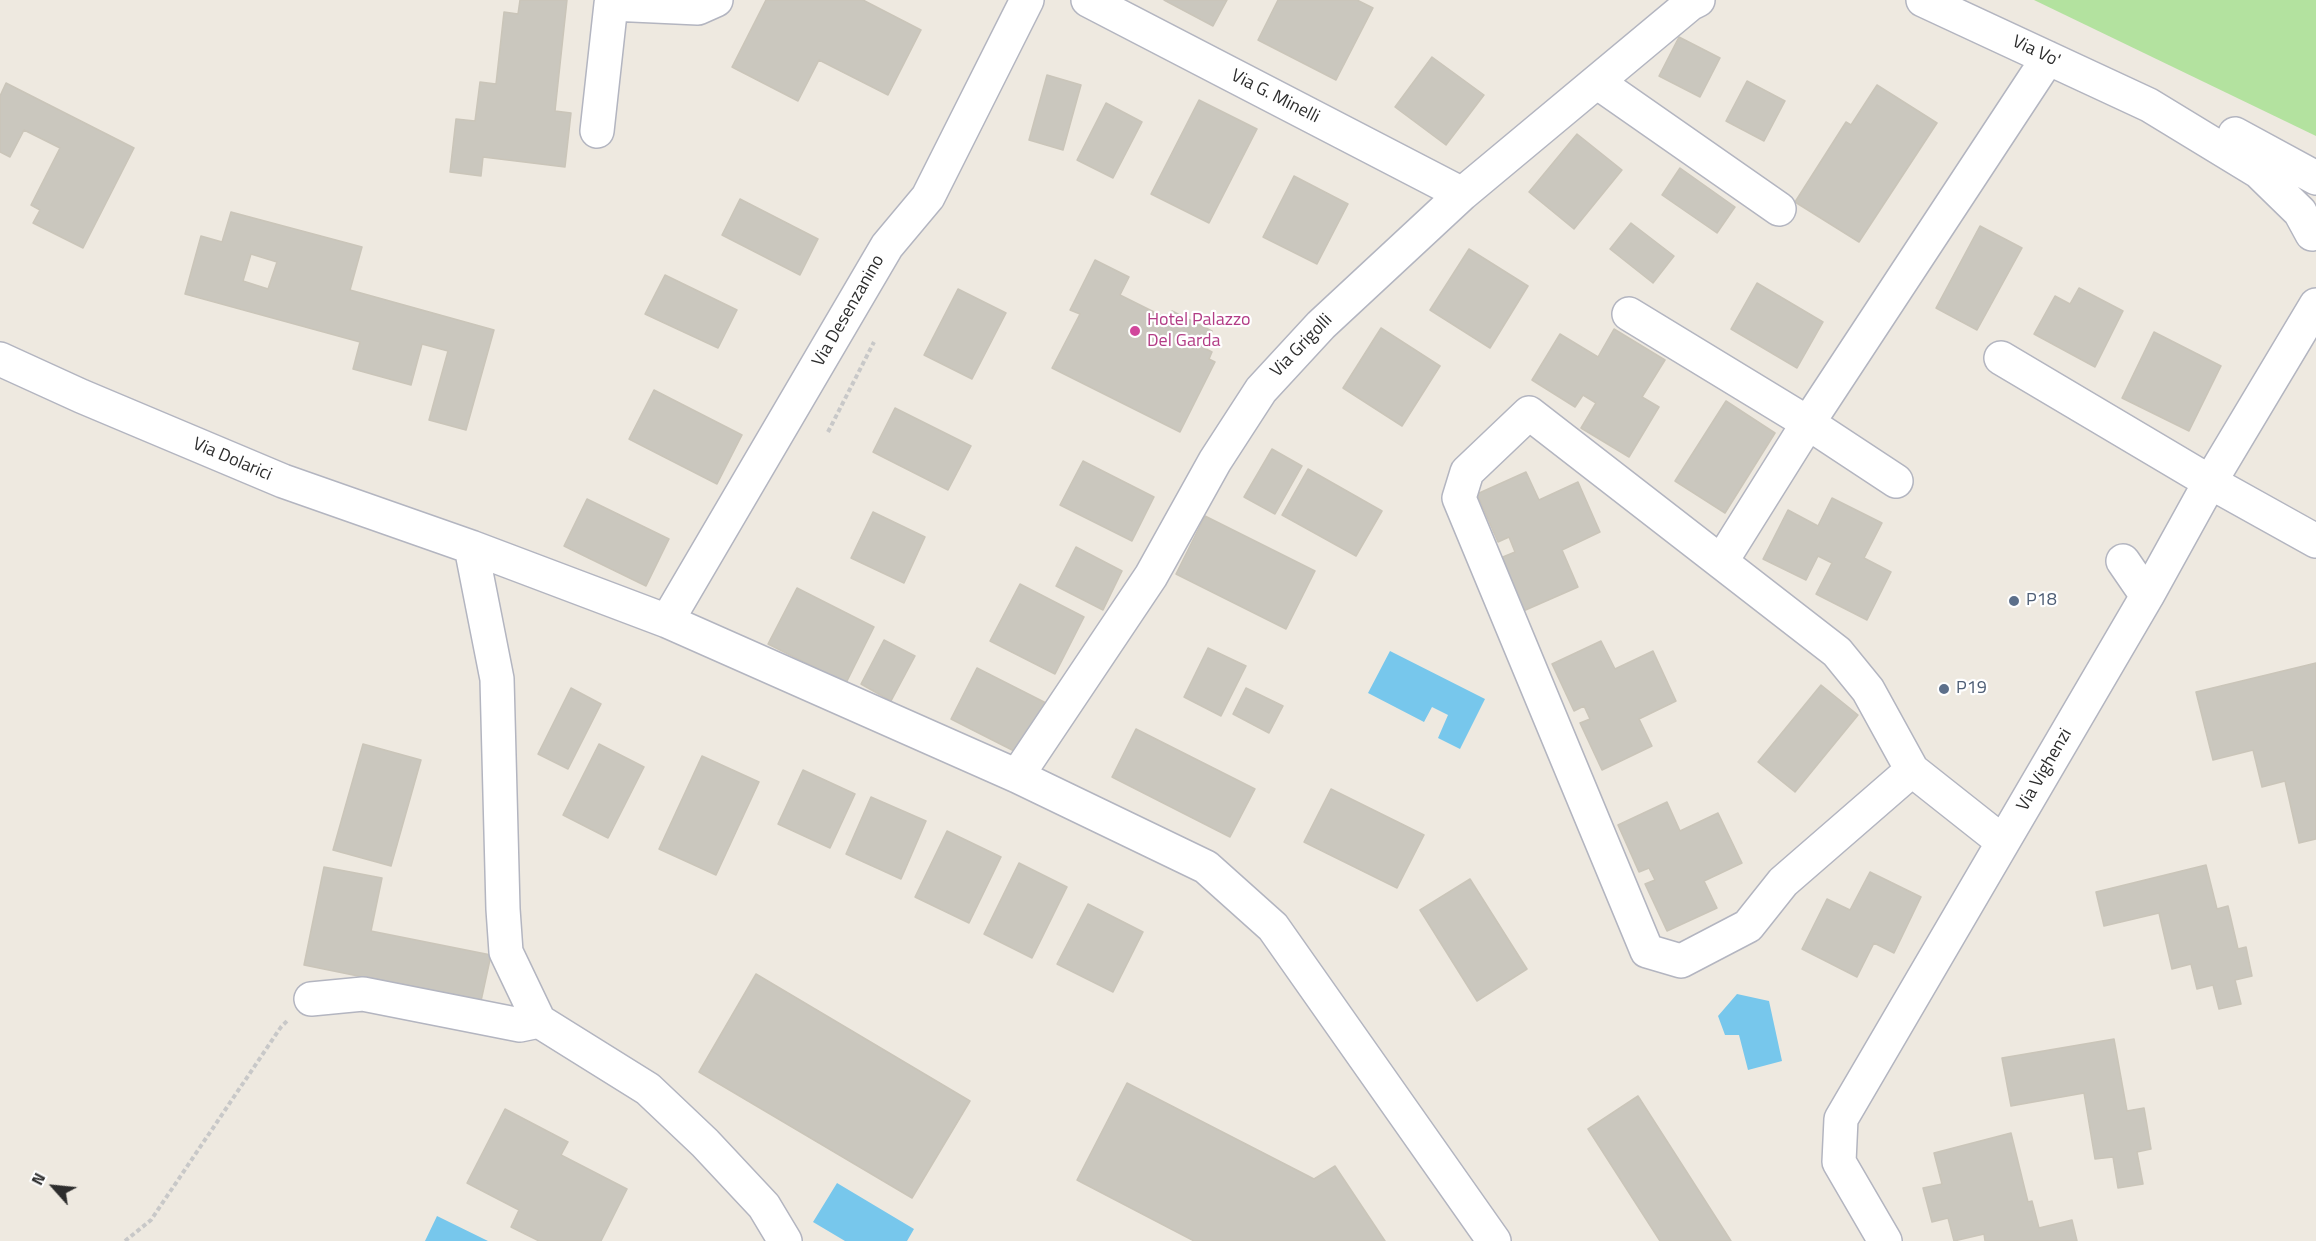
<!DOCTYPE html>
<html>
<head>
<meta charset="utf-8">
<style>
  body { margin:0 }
  #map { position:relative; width:2316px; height:1241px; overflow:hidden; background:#eee9e0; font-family:"Titillium Web",sans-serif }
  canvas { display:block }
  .north { position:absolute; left:24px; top:1157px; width:60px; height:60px; -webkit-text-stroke:4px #fff; paint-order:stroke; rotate:297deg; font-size:16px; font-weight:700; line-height:24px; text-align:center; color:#2d2d2d }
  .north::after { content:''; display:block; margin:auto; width:21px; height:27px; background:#2d2d2d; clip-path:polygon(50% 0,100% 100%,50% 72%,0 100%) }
</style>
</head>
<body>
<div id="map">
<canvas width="2316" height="1241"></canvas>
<div class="north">N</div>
</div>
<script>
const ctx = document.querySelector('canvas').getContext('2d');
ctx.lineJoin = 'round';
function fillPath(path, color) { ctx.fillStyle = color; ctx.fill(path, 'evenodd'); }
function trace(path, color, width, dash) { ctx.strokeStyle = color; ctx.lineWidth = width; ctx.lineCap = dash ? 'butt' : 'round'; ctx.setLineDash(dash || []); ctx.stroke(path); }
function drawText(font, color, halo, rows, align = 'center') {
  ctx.font = font + ' "Titillium Web",sans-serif'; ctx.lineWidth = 4.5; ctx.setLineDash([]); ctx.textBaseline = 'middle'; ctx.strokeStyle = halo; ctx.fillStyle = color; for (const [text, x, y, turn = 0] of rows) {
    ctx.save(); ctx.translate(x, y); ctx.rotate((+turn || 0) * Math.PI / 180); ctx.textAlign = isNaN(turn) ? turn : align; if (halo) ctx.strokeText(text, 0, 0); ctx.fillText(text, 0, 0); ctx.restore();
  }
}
fillPath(new Path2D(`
  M 2034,0 L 2316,0 L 2316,136 Z`), '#b3e29f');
fillPath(new Path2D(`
  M 1390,651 L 1485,699 L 1460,749 L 1438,738 L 1448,715 L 1432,707 L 1424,722 L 1368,693 Z
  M 1737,994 L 1769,1001 L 1782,1061 L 1748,1070 L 1739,1035 L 1725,1035 L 1718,1016 Z
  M 837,1183 L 914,1229 L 907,1241 L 845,1241 L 813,1222 Z
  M 437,1216 L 488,1241 L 425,1241 Z`), '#77c7ec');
const building = new Path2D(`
  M 520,0 L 567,0 L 555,111 L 571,113 L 565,167 L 483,157 L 481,176 L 450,172 L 456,119 L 475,121 L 480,82 L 496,84 L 504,12 L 518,14 Z
  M 766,0 L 863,0 L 921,30 L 888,95 L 819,60 L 798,101 L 732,67 Z
  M 1164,0 L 1227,0 L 1213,26 Z
  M 1278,0 L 1357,0 L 1373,8 L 1336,80 L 1258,40 Z
  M 1679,37 L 1720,58 L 1700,97 L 1659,76 Z
  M 1432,57 L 1484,95 L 1446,145 L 1395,107 Z
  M 1047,75 L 1081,85 L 1063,150 L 1029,140 Z
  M 1747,81 L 1785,101 L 1764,141 L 1726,121 Z
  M 6,83 L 134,148 L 83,248 L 33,223 L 40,210 L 31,205 L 60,148 L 24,130 L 10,157 L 0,152 L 0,96 Z
  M 1877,85 L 1937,123 L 1859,242 L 1795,202 L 1846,122 L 1851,125 Z
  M 1199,100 L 1257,129 L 1209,223 L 1151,194 Z
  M 1106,103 L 1142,122 L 1113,178 L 1077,160 Z
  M 1577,134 L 1622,170 L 1574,229 L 1529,192 Z
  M 1680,168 L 1735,207 L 1717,233 L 1662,195 Z
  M 1294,176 L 1348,204 L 1317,264 L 1263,237 Z
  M 740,199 L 818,239 L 800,275 L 722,235 Z
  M 231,212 L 362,247 L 350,290 L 494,330 L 466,430 L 429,420 L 448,351 L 422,344 L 411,385 L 353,369 L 360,342 L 185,294 L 201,236 L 222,242 ZM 251,254 L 277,262 L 268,289 L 243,281 Z
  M 1631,223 L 1674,256 L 1653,283 L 1610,249 Z
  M 1980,226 L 2022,248 L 1977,330 L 1936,308 Z
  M 1469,249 L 1528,286 L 1490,348 L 1430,310 Z
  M 1095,260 L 1129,277 L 1120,295 L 1168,319 L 1172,311 L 1212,331 L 1204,348 L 1212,352 L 1209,359 L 1215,362 L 1180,432 L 1052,368 L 1080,314 L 1070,310 Z
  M 665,275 L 737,310 L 718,348 L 645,314 Z
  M 1757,283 L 1823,322 L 1797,368 L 1731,329 Z
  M 2079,288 L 2123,311 L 2095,367 L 2034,334 L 2055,296 L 2070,304 Z
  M 958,289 L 1006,313 L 972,379 L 924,355 Z
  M 1381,328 L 1440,366 L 1402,426 L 1343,388 Z
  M 1614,329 L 1665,360 L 1642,397 L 1659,407 L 1629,457 L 1581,428 L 1596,403 L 1583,395 L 1575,407 L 1532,380 L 1560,334 L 1598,357 Z
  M 2154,332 L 2221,366 L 2189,431 L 2122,398 Z
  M 654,390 L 742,435 L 717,484 L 629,439 Z
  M 1726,401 L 1775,433 L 1725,513 L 1675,481 Z
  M 895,408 L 971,446 L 948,490 L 873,452 Z
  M 1272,449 L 1302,466 L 1275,514 L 1244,497 Z
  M 1083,461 L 1154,497 L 1132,541 L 1060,505 Z
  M 1308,469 L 1382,511 L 1356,556 L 1282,515 Z
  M 1526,472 L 1539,500 L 1578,482 L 1600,532 L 1562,550 L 1578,587 L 1521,612 L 1498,559 L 1515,552 L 1509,537 L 1498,542 L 1477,494 Z
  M 1832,498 L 1882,523 L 1864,558 L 1891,572 L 1867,620 L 1816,594 L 1832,563 L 1818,556 L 1806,580 L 1763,559 L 1788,510 L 1818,526 Z
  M 587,499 L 669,539 L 646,586 L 564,546 Z
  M 873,512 L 925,537 L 904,583 L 851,558 Z
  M 1205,516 L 1315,571 L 1286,629 L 1176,574 Z
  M 1076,547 L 1122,571 L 1103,610 L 1056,586 Z
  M 1020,584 L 1084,617 L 1055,674 L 990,641 Z
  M 797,588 L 874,627 L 846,683 L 768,644 Z
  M 884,640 L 915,656 L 891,701 L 861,684 Z
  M 1601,641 L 1615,669 L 1653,651 L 1676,701 L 1639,719 L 1652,746 L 1602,770 L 1580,723 L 1590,719 L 1584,706 L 1574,711 L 1552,664 Z
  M 1208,648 L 1246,666 L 1221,716 L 1184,697 Z
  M 2316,663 L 2316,839 L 2299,843 L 2285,781 L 2262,787 L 2253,750 L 2213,760 L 2196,692 Z
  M 977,668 L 1046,703 L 1020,754 L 951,719 Z
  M 1821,685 L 1858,715 L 1795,792 L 1758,762 Z
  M 571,688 L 601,704 L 568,769 L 538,754 Z
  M 1246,688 L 1283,706 L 1269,733 L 1233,714 Z
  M 1136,729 L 1255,789 L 1230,837 L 1112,777 Z
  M 363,744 L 421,760 L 391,866 L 333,850 Z
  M 599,744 L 644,767 L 608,838 L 563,815 Z
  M 702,756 L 759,782 L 716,875 L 659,849 Z
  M 803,770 L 855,794 L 830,848 L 778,824 Z
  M 1331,789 L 1424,835 L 1397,888 L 1304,842 Z
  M 871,797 L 926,821 L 901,879 L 846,854 Z
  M 1667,802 L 1680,831 L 1718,813 L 1742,863 L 1704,881 L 1717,908 L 1667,931 L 1645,884 L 1655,880 L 1649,868 L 1639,872 L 1618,825 Z
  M 947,831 L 1001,857 L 969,923 L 915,897 Z
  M 1019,863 L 1067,887 L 1032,958 L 984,934 Z
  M 2206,865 L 2217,909 L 2228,906 L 2238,949 L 2246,947 L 2252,976 L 2235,980 L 2241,1004 L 2219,1009 L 2213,985 L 2197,989 L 2191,964 L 2172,969 L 2159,913 L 2104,926 L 2096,892 Z
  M 324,867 L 382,878 L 371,931 L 491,955 L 481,1001 L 304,965 Z
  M 1870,872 L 1921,897 L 1894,953 L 1874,943 L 1857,977 L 1802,949 L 1827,899 L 1850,910 Z
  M 1470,879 L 1527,969 L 1477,1001 L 1420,910 Z
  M 1088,904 L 1143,932 L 1113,992 L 1057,964 Z
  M 756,974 L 970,1101 L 912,1198 L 699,1072 Z
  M 2114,1039 L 2127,1111 L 2144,1108 L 2151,1149 L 2137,1152 L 2143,1184 L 2118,1188 L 2113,1157 L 2095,1159 L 2084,1093 L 2011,1106 L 2002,1058 Z
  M 1127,1083 L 1314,1179 L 1335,1166 L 1385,1241 L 1194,1241 L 1077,1180 Z
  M 1638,1096 L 1731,1241 L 1660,1241 L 1588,1129 Z
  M 505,1109 L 568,1142 L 561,1155 L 627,1189 L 601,1241 L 539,1241 L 511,1227 L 519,1210 L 467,1183 Z
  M 2011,1133 L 2028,1202 L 2032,1201 L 2039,1228 L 2072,1220 L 2077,1241 L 1985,1241 L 1984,1234 L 1954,1241 L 1948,1218 L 1932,1222 L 1923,1188 L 1942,1184 L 1934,1153 Z`);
fillPath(building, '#cac7be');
trace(building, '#cac5b9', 1.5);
const minor = new Path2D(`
  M 1088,0 L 1462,194
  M 1923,0 L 2149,105 L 2259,172 L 2300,212 L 2312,234
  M 1597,82 L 1779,209
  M 597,131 L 611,4 L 698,8 L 716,0
  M 2235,134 L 2316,178
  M 1629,314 L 1808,423 L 1896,481
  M 2001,358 L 2210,482 L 2316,541
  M 0,359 L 81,396 L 283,481 L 471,547 L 667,621 L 1017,776 L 1206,867 L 1273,927 L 1494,1241
  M 471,547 L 497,679 L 503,909 L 506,952 L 539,1021 L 648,1089 L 705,1143 L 764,1206 L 785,1241
  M 2123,561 L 2147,596
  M 1721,562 L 1808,423 L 2048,58
  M 667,621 L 887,246 L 928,197 L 1027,0
  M 1912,770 L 1783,882 L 1748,926 L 1681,961 L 1647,951 L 1459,498 L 1467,472 L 1529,413 L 1837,652 L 1868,690 L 1912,770 L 2003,842
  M 1017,776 L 1151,576 L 1215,461 L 1261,390 L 1321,325 L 1462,194 L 1690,4 L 1698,0
  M 311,999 L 363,994 L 520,1025 L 539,1021
  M 1885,1241 L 1839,1162 L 1841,1119 L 2147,596 L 2210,482 L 2316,305`);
trace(minor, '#b3b5c0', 36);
trace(new Path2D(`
  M 828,432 L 874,342
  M 125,1241 L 151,1220 L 281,1027 L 287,1021`), '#c8c8c8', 4, [4.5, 3]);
trace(minor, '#fff', 33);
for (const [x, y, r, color] of [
  [1135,331,6,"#d1479c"],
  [2014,601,6,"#5c6f8a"],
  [1944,689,6,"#5c6f8a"]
]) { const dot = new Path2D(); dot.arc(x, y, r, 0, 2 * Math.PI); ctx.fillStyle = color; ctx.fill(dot); trace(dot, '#fff', 2); }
drawText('18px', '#2d2d2d', '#fff', [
  ["Via Vo'",2036,52,25],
  ["Via G. Minelli",1275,97,27],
  ["Via Desenzanino",849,311,-60],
  ["Via Grigolli",1302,346,-46],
  ["Via Dolarici",232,460,23],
  ["Via Vighenzi",2045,770,-60]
]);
drawText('18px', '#b23c85', '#fff', [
  ["Hotel Palazzo",1147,321],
  ["Del Garda",1147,342]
], 'left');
drawText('18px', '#4e5e75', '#fff', [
  ["P18",2026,601],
  ["P19",1956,689]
], 'left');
</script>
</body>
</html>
